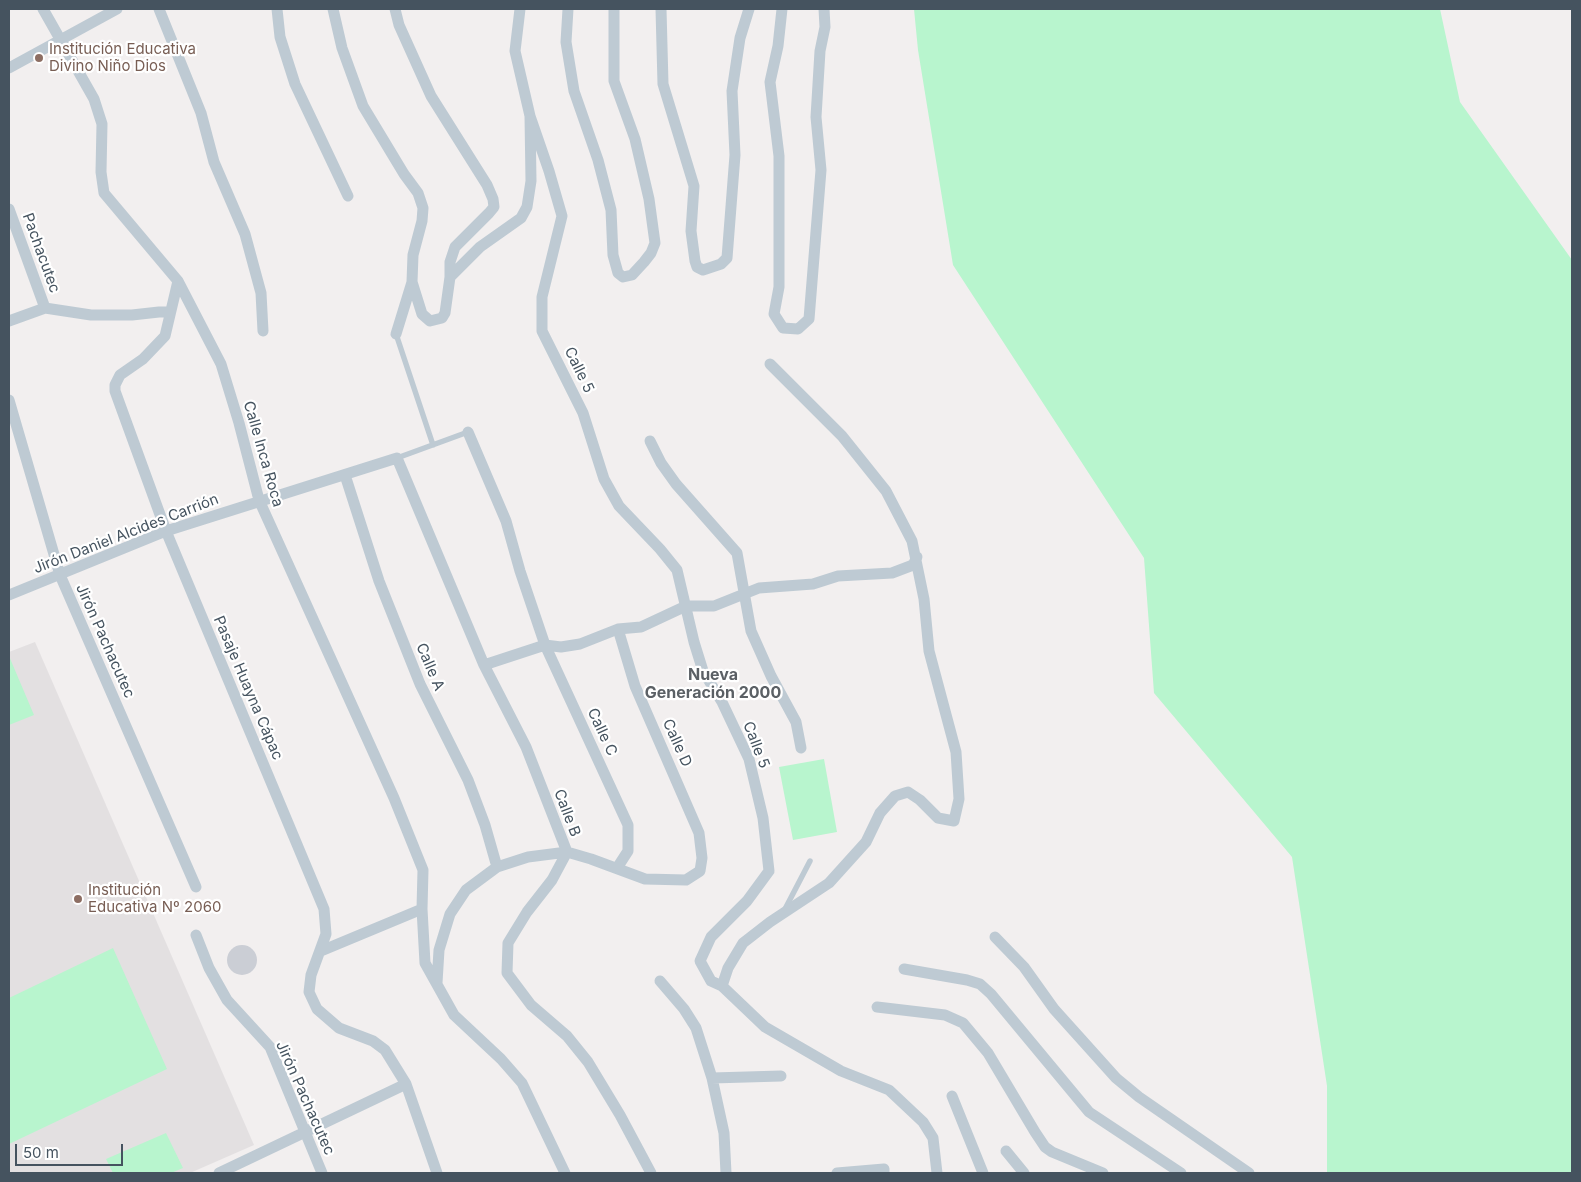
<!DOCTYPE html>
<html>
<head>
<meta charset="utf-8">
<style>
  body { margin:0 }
  #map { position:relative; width:1581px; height:1182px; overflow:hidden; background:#f2efef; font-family:Inter,sans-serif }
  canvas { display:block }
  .frame { position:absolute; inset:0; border:10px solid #45535f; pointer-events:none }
  .scale { position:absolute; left:15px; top:1144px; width:108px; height:22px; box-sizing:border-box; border:2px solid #45535f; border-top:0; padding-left:6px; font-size:15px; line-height:18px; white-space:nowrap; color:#45535f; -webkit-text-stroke:4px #fff; paint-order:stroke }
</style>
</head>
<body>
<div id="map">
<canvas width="1581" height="1182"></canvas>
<div class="frame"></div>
<div class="scale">50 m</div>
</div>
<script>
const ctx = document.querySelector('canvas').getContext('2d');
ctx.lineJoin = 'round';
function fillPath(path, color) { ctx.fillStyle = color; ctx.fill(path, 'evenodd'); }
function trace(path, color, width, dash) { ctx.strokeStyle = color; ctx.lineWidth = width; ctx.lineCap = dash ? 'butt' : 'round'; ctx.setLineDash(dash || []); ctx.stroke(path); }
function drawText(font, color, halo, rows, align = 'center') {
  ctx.font = font + ' Inter,sans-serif'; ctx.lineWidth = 4.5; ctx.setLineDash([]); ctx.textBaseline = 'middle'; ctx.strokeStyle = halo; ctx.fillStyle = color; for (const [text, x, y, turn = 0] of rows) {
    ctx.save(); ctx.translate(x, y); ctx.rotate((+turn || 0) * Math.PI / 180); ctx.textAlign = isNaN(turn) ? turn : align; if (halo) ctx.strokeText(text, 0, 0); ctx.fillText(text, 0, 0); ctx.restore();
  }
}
fillPath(new Path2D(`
  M 35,642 L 254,1145 L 190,1173 L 9,1173 L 9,652 Z`), '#e3e0e1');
fillPath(new Path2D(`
  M 914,9 L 1440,9 L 1460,102 L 1572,260 L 1572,1173 L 1327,1173 L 1327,1086 L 1292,857 L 1154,693 L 1144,558 L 953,265 L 918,50 Z
  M 9,656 L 34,715 L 9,725 Z
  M 824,759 L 837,832 L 793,840 L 779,767 Z
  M 113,948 L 167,1069 L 9,1144 L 9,998 Z
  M 166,1133 L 183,1168 L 171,1173 L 113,1173 L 106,1159 Z`), '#b8f5ce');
fillPath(new Path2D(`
  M227 960a15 15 0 1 1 30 0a15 15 0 1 1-30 0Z`), '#cbced5');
trace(new Path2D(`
  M 396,334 L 433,445
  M 397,458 L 468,432
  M 784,911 L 810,861`), '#becad3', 5.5);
trace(new Path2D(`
  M 43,9 L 94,99 L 102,124 L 101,172 L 104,193 L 178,281 L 221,364 L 239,423 L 259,500 L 394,798 L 423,870 L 422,909 L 425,963 L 454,1015 L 501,1059 L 522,1083 L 565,1173
  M 159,9 L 201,113 L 214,162 L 245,234 L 261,293 L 263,331
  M 277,9 L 280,37 L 295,84 L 348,196
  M 333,9 L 342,48 L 363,106 L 404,174 L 418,193 L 423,208 L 422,221 L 413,255 L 412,282 L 422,314 L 430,321 L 442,318 L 445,313 L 450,277 L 480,247 L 521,218 L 527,207 L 531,181 L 530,116 L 515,51 L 520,9
  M 395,9 L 399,25 L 431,96 L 487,185 L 493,199 L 494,207 L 489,213 L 455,247 L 450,262 L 450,277
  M 568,9 L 566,42 L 574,91 L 598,160 L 611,210 L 613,255 L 618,273 L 623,277 L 632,275 L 644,262 L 651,253 L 655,243 L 649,199 L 635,139 L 614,81 L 614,9
  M 661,9 L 663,84 L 694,186 L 691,231 L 695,261 L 697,267 L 703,270 L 721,264 L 727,258 L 735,155 L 732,91 L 740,38 L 749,9
  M 782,9 L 778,46 L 770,82 L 779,156 L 779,287 L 774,314 L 783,328 L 798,329 L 809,319 L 821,170 L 816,117 L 820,51 L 825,27 L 824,9
  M 9,68 L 117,9
  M 530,116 L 549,171 L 562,216 L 542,297 L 542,331 L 583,413 L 604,479 L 619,506 L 660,549 L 677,570 L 694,642 L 703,671 L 722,702 L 749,759 L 763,818 L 769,871 L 747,901 L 711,937 L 700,961 L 711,981 L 722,986 L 765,1027 L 841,1071 L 889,1090 L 923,1122 L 933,1138 L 937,1173
  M 9,209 L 45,308
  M 178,281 L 165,336 L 143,359 L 120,375 L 115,385 L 115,391 L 166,531 L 324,909 L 326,934 L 311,975 L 309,992 L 317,1009 L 339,1028 L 373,1041 L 385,1050 L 406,1084 L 437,1173
  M 9,321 L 45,308 L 91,315 L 132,315 L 159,312 L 170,312
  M 396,334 L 412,282
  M 9,400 L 60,575 L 196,887
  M 468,432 L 506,521 L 520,571 L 545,645 L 628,825 L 628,851 L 617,868
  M 650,441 L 661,463 L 676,484 L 737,553 L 751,631 L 771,676 L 796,722 L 801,748
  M 345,475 L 379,581 L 420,684 L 468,780 L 485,825 L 497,867
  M 9,595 L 166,531 L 397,458 L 484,665 L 526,747 L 567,852 L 552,880 L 527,912 L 508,943 L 507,973 L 531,1005 L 567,1036 L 588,1062 L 620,1115 L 651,1173
  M 484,665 L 545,645 L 561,647 L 580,644 L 618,629 L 641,627 L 686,606 L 714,606 L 759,588 L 813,584 L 838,576 L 892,573 L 913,565 L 917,557
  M 196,935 L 209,968 L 227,1000 L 270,1047 L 322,1173
  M 995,937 L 1024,967 L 1054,1009 L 1116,1078 L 1139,1097 L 1249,1173
  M 321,951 L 422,909
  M 904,969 L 967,980 L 980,984 L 991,994 L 1089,1112 L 1181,1173
  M 660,981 L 684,1009 L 696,1028 L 712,1078 L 724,1133 L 726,1173
  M 437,983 L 439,950 L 450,914 L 466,890 L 497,867 L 528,857 L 567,852 L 591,859 L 645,879 L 686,880 L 700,871 L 702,858 L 699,833 L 635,686 L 618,629
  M 722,986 L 728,968 L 743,943 L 770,922 L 829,883 L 866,842 L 880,813 L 895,796 L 908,792 L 920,800 L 938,818 L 954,821 L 959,799 L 956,752 L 929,651 L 924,599 L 912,541 L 886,491 L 842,436 L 770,364
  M 877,1007 L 945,1015 L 963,1023 L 988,1053 L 1035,1132 L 1045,1147 L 1052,1152 L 1103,1173
  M 712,1078 L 781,1076
  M 952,1096 L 983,1173
  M 1006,1151 L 1024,1173
  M 219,1173 L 406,1084
  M 837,1173 L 884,1169 L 884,1173`), '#becad3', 11);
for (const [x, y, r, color] of [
  [39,58,5,"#8d6e63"],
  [78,899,5,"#8d6e63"]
]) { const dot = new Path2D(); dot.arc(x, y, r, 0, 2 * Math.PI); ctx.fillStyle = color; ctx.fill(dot); trace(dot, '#fff', 2); }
drawText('15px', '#785e54', '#fff', [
  ["Institución Educativa",49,49],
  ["Divino Niño Dios",49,66],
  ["Institución",88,890],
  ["Educativa Nº 2060",88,907]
], 'left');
drawText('15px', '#45535f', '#fff', [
  ["Pachacutec",41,253,70],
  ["Calle 5",579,370,64],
  ["Calle Inca Roca",263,454,74],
  ["Jirón Daniel Alcides Carrión",126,534,-21],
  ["Jirón Pachacutec",105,641,66],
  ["Calle A",430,667,67],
  ["Pasaje Huayna Cápac",248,688,67],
  ["Calle C",602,732,65],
  ["Calle D",677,743,66],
  ["Calle 5",756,745,69],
  ["Calle B",567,813,69],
  ["Jirón Pachacutec",305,1098,66]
]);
drawText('bold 16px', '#5b6065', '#fff', [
  ["Nueva",713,675],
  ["Generación 2000",713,693]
]);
</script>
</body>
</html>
